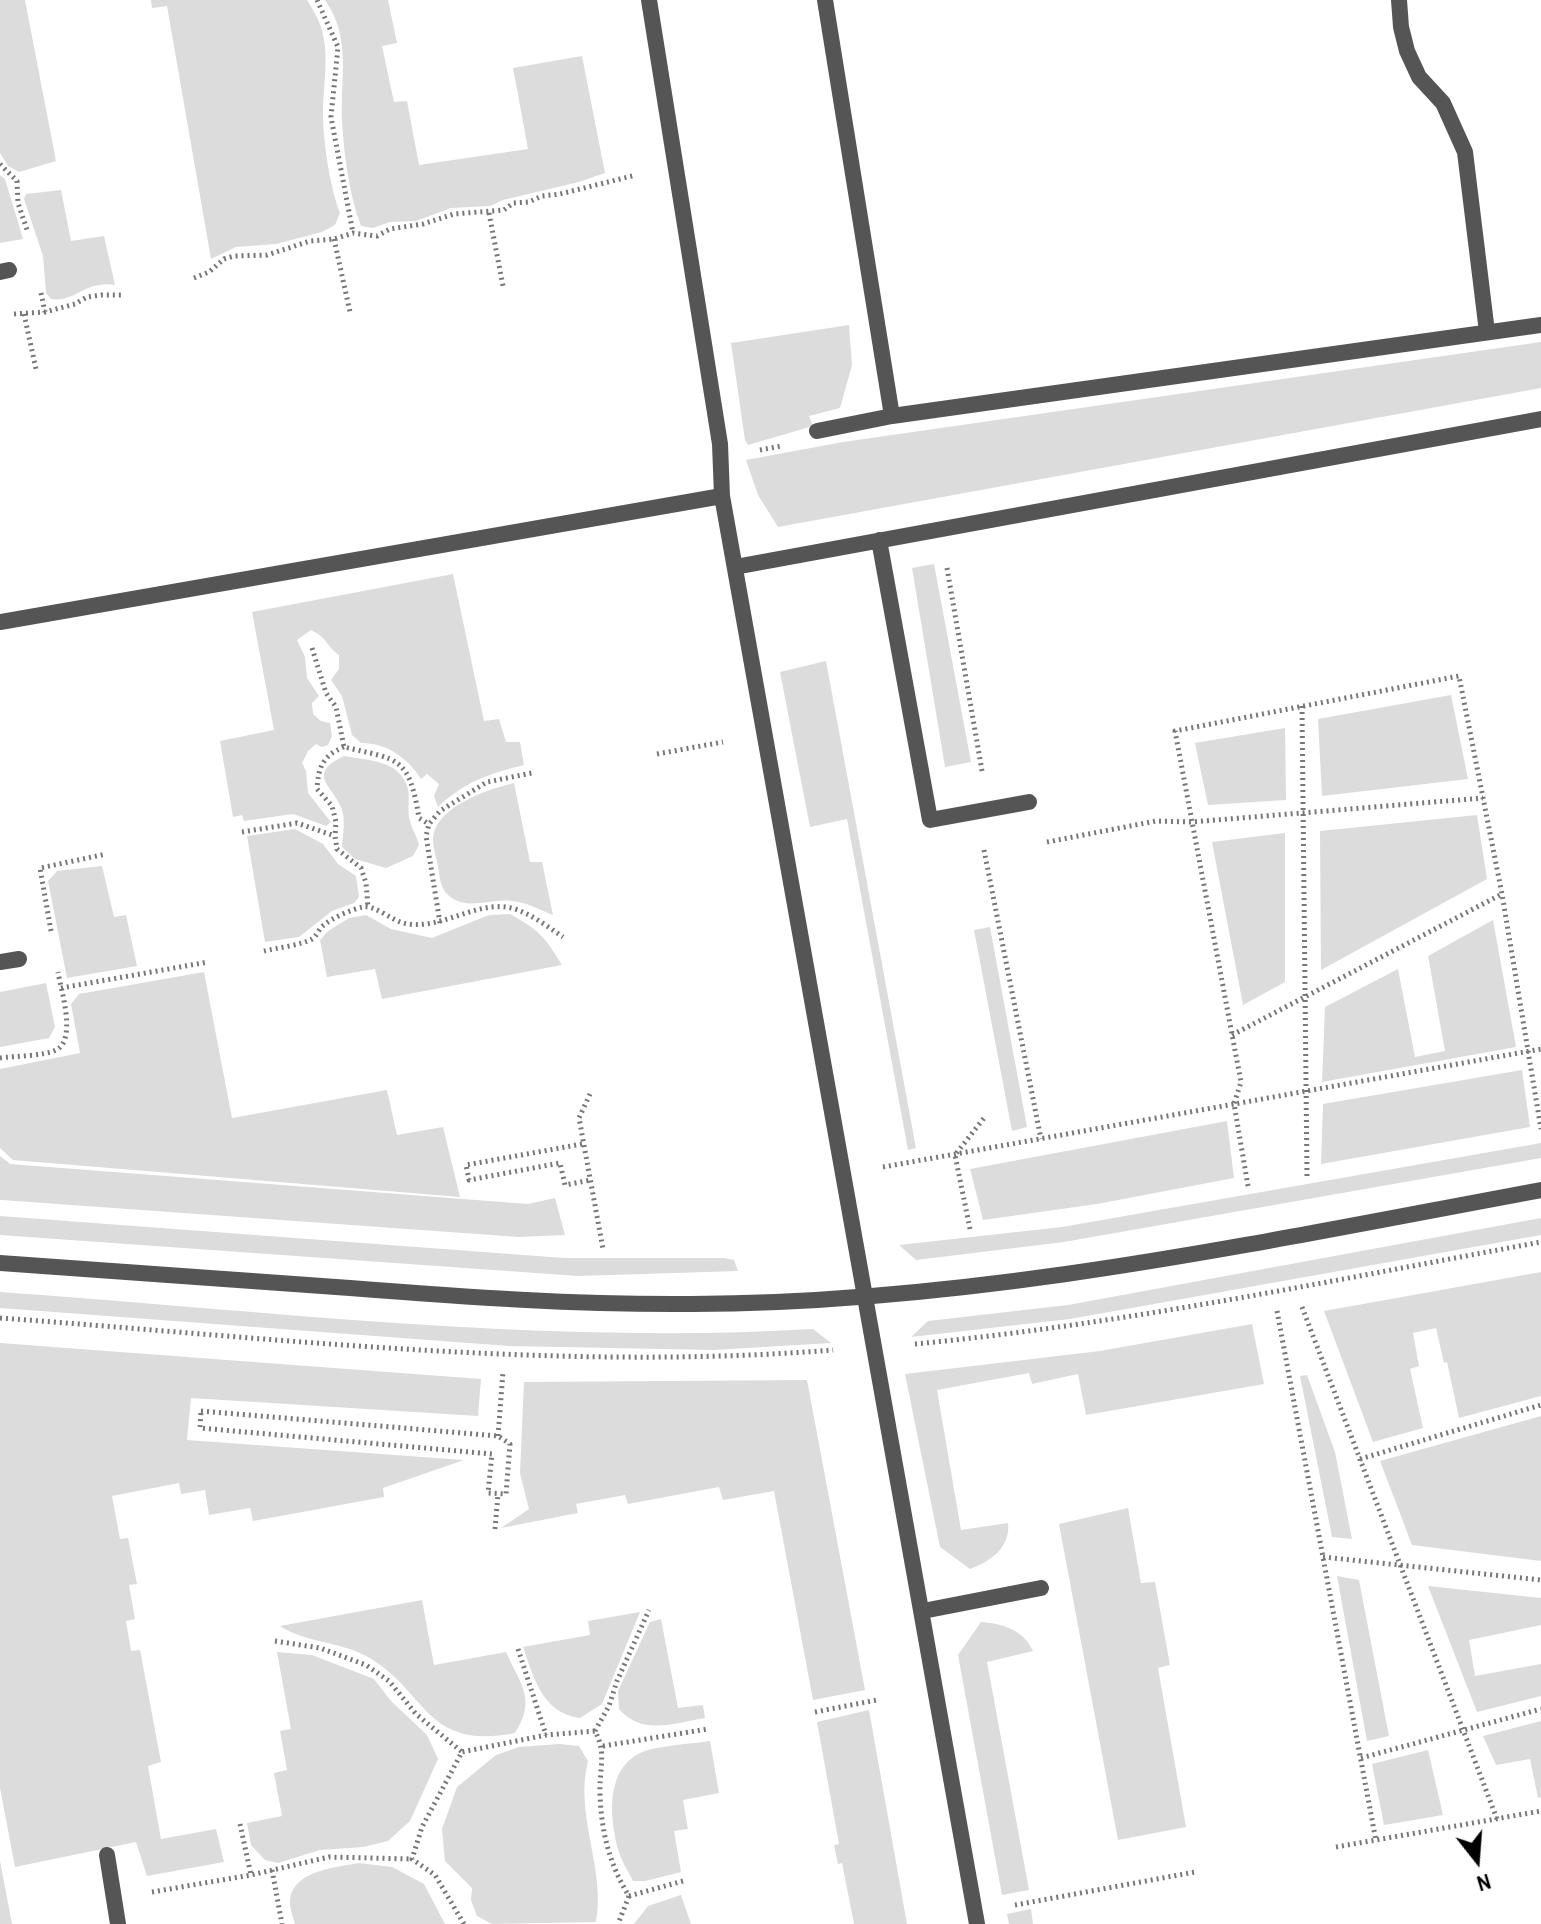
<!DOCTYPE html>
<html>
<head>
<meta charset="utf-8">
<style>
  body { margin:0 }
  #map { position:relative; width:1541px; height:1924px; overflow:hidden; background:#fff; font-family:"Archivo Narrow",sans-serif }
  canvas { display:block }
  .north { position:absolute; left:1437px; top:1820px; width:80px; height:80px; -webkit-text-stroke:6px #fff; paint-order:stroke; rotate:163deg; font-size:22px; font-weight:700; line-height:32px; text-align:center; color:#000 }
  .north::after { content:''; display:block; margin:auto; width:28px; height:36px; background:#000; clip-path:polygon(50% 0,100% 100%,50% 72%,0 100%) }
</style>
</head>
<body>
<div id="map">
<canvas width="1541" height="1924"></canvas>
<div class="north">N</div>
</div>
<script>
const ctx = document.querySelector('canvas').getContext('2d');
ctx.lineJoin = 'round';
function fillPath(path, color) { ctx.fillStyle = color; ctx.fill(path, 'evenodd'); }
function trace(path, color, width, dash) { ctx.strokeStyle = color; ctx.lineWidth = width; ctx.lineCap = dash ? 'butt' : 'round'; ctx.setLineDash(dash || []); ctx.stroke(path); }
fillPath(new Path2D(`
  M 0,0 L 25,0 L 56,161 L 19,172 L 8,166 L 0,153 Z
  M 151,0 L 307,0 C 311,7 316,14 319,22 C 330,48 324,81 323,108 C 322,136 330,188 340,213 L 335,225 L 322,232 L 276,244 L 236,247 L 211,259 L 167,6 L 152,8 Z
  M 325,0 L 388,0 L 397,43 L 382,46 L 394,102 L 407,101 L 419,165 L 528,149 L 513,68 L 582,56 L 605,173 L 579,182 L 503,200 L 490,206 L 451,208 L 416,221 L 390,222 L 373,228 L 361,226 C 349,194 344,155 342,121 C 340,79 352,38 325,0 Z
  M 0,175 L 5,179 L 23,239 L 0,243 Z
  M 61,190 L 71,241 L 104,236 L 115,285 C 85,280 75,303 51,299 L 46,293 L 43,256 L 24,199 L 26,194 Z
  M 849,325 L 852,365 L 840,408 L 809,416 L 813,426 L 748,445 L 745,440 L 731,343 Z
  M 1541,342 L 1541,388 L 778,527 L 758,495 L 746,460 L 843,442 Z
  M 934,564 L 971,762 L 945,767 L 912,568 Z
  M 453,574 L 484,721 L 499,719 L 506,742 L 520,742 L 524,765 C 488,774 466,781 438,807 L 434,796 L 439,784 L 427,774 L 421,779 C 408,758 387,743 361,743 L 352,735 L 342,696 L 331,680 L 339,669 L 339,655 C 325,645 329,639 311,630 L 297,640 L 305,657 L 307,678 L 319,696 L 312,703 L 313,714 L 321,721 L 330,723 L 332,736 L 328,745 L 322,747 L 316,744 L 308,751 L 302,763 L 306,771 L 308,793 L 331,822 L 326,826 L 293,814 L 244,821 L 242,815 L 233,817 L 220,741 L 274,730 L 252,612 Z
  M 826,661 L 916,1148 L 908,1150 L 847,819 L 810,827 L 780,672 Z
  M 1451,695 L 1468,779 L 1322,796 L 1318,719 Z
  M 1285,728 L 1286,800 L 1208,805 L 1195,743 Z
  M 344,756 C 368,761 400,759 408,789 C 410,799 407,812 410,821 C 412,830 417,836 419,845 L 413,856 L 386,868 L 355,859 L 342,847 C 343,833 346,820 341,807 C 332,785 306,774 344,756 Z
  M 514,783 L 530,862 L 542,862 L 553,915 C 540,910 526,902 512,901 C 493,898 469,910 452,898 C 440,890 440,879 438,866 C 436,855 430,840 435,829 C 447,803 489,789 514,783 Z
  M 1477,815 L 1487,879 L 1321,970 L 1320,831 Z
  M 295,829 L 323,844 L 338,864 L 356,876 L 359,897 L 354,903 L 332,911 L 299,937 L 265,942 L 247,836 Z
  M 1285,833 L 1285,982 L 1243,1005 L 1212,842 Z
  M 102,866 L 114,917 L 126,915 L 137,966 L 67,978 L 48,881 L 57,871 Z
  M 510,914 C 539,930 545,937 562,965 L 382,999 L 375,969 L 327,977 L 320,940 L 328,931 L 349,918 L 366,915 L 391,929 L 432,938 L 489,915 Z
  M 1493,920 L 1516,1047 L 1322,1082 L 1325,1007 L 1398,969 L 1415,1057 L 1445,1051 L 1428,956 Z
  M 990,927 L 1027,1127 L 1012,1131 L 974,930 Z
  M 204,972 L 232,1118 L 387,1090 L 397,1135 L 443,1127 L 460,1197 L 13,1160 L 0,1148 L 0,1069 L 80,1053 L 71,1004 L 79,994 Z
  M 46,983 L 55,1027 L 49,1038 L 0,1047 L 0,992 Z
  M 1522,1070 L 1530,1127 L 1321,1164 L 1323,1104 Z
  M 1227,1121 L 1234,1178 L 1097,1204 L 983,1220 L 970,1169 Z
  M 1541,1143 L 1541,1158 L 1064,1242 L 916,1260 L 899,1245 L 1062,1227 Z
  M 0,1156 L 10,1164 L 528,1204 L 555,1198 L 565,1235 L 519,1237 L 2,1200 L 0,1200 Z
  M 0,1216 L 564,1258 L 724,1258 L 734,1260 L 738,1271 L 578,1276 L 0,1235 Z
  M 1541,1218 L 1541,1235 L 1070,1319 L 911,1337 L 928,1321 L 1068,1305 Z
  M 1541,1272 L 1541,1396 L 1459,1418 L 1447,1362 L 1444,1363 L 1436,1328 L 1413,1333 L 1419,1366 L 1410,1369 L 1423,1428 L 1373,1442 L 1324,1311 Z
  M 0,1292 C 270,1311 542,1345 813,1329 L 831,1343 L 714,1350 L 509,1346 L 0,1308 Z
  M 1252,1324 L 1264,1384 L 1086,1415 L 1078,1374 L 1032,1384 L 1029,1373 L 937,1390 L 961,1530 L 1008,1523 C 1011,1547 990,1562 970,1569 L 940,1547 L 905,1374 L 1100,1351 Z
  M 0,1343 L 481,1379 L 478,1416 L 191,1398 L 187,1440 L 464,1460 L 383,1488 L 384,1497 L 253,1521 L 250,1508 L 209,1515 L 205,1490 L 181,1494 L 179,1483 L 112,1496 L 120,1539 L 128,1538 L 137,1584 L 129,1585 L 135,1619 L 126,1621 L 131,1651 L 140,1650 L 161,1762 L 148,1766 L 161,1839 L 216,1829 L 224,1862 L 147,1876 L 136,1842 L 15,1867 L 0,1788 Z
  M 1307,1375 L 1335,1452 L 1352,1539 L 1332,1537 L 1300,1376 Z
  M 807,1380 L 865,1690 L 813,1700 L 774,1491 L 723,1500 L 719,1487 L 628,1504 L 625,1495 L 576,1504 L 578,1513 L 501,1528 L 529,1509 L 520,1473 L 524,1382 Z
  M 1541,1416 L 1541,1561 L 1412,1545 L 1380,1461 Z
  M 1128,1508 L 1141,1583 L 1155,1582 L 1170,1665 L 1158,1668 L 1186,1827 L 1118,1840 L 1059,1524 Z
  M 1337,1576 L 1359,1580 L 1389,1736 L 1367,1741 Z
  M 1428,1586 L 1541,1598 L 1541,1625 L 1469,1640 L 1475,1676 L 1541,1664 L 1541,1696 L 1477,1712 Z
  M 422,1600 L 434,1665 L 506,1652 C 520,1684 537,1699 515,1733 C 423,1751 427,1689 366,1656 C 338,1641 306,1643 280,1626 Z
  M 640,1612 L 602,1704 L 580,1718 C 542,1713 534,1678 523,1647 L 590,1635 L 588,1621 Z
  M 661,1619 L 678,1708 L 703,1705 L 705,1718 C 675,1723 642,1736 619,1709 L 618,1691 L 650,1622 Z
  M 981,1622 C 1001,1623 1024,1630 1033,1651 L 987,1662 L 1029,1890 L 1002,1895 L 958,1655 Z
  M 277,1652 L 312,1655 L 374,1679 L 391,1701 L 427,1735 L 438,1759 L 410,1821 L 388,1841 L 363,1847 L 320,1850 L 278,1863 L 265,1860 L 251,1845 L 247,1823 L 282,1816 L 274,1773 L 287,1770 L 280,1731 L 291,1729 Z
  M 869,1710 L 907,1924 L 854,1924 L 842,1863 L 838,1864 L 834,1845 L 839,1844 L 817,1722 Z
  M 1541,1721 L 1541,1797 L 1538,1798 L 1530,1759 L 1496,1765 L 1483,1736 Z
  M 710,1741 L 719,1793 L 683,1800 L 688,1829 L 674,1831 L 681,1872 L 645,1881 L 633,1881 C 628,1871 622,1862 619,1852 C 609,1818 604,1763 648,1750 C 667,1745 690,1744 710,1741 Z
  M 559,1744 L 579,1746 L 588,1761 C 574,1815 606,1869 596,1922 L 492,1924 L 477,1916 L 471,1900 L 472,1888 L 445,1861 L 442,1829 L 457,1787 L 496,1755 L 519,1747 Z
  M 1428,1750 L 1443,1815 L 1384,1825 L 1372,1764 Z
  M 0,1861 L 12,1924 L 0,1924 Z
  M 359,1863 L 392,1867 L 424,1884 L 445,1924 L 295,1924 C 293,1917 289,1906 290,1899 C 294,1870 338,1867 359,1863 Z
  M 681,1895 L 691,1924 L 634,1924 L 648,1906 Z
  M 1031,1909 L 1033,1924 L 1009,1924 L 1007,1914 Z`), '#dcdcdc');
trace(new Path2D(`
  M 317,0 L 338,47 L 331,117 L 353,233
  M 0,164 L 17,181 L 18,203 L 28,233
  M 489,213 L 503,286
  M 334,239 L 350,312
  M 194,278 L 209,272 L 224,259 L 234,256 L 267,255 L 310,241 L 334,239 L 353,233 L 377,236 L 390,229 L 423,224 L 454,214 L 504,210 L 513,203 L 529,202 L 542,196 L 560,194 L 636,175
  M 41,293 L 45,312
  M 14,314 L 45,312 L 75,304 L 87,297 L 101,295 L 122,295
  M 24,314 L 36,369
  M 760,450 L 781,446
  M 947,568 L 982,771
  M 312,648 L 326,693 L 336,707 L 344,747 C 399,760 409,756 419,818 L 429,824
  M 1302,706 L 1307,1176
  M 344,747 C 323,755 318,768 317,789 L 332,806 L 336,822 L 335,836 L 337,849 L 361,868 L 366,883 L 368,907
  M 657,754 L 723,742
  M 242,832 L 297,823 L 335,836
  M 1047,842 L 1156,821 L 1192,822 L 1483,798
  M 984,850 L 1041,1139
  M 440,923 L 426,836 L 429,824 L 440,811 L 487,782 L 532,773
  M 51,931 L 40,868 L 106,854
  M 264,951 C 276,948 302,945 312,939 C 317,936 319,928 324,925 C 332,918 352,909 363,907 C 377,905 392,922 408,924 C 445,929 480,898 515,909 C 533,915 548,927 563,937
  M 61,988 L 208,962
  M 1232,1035 L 1502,894
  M 0,1058 C 15,1056 44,1056 56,1050 C 77,1040 61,990 58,972
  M 590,1094 L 579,1118 L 603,1249
  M 582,1144 L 466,1165 L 469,1180 L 560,1163 L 565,1185 L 591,1180
  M 883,1167 L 1541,1049
  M 1248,1186 L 1234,1104 L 1241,1082 L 1175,731 L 1459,676 L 1502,894 L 1541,1129
  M 970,1229 L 955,1155 L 984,1118
  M 1302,1307 L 1497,1819
  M 1277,1311 L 1376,1841
  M 0,1318 C 277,1338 556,1372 833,1350
  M 915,1344 C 1126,1324 1333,1280 1541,1242
  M 201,1411 L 498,1436 L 510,1444 L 506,1494 L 488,1493 L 492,1454 L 200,1428 Z
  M 498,1436 L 503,1372
  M 1360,1459 L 1541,1405
  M 495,1529 L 498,1494
  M 1323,1557 L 1541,1580
  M 275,1641 L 320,1648 L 366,1665 L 389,1681 L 416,1714 L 462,1752
  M 518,1649 L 546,1735
  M 815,1712 L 877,1700
  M 595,1731 L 609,1706 L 617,1681 L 649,1610
  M 603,1746 L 708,1729
  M 1361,1758 L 1541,1709
  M 240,1824 L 251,1875
  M 1336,1847 L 1541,1811
  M 272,1870 L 282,1924
  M 152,1892 L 251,1875 L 329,1857 L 412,1859
  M 629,1896 L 683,1881
  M 1015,1905 L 1195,1872
  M 464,1924 L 435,1875 L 412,1859 L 422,1827 L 462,1752 L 546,1735 L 595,1731 C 607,1754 599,1769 600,1793 C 601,1830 609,1864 629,1896 L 618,1924`), '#777', 5, [2, 4]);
trace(new Path2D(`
  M 649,0 L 720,444 L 722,496
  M 825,0 L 892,416
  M 1399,0 L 1401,27 L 1407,51 L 1419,77 L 1443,103 L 1465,152 L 1487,332
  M 0,272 L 9,270
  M 817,431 L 892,416 L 1541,325
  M 879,540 L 930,820 L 1029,802
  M 735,567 L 1541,419
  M 0,622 L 722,496 L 977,1924
  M 0,962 L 19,959
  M 923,1611 L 1041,1588
  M 107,1855 L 118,1924`), '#555', 16);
trace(new Path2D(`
  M 0,1263 C 117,1271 233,1280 350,1288 C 464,1297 578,1305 692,1304 C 979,1303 1260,1242 1541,1190`), '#555', 16);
</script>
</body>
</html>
